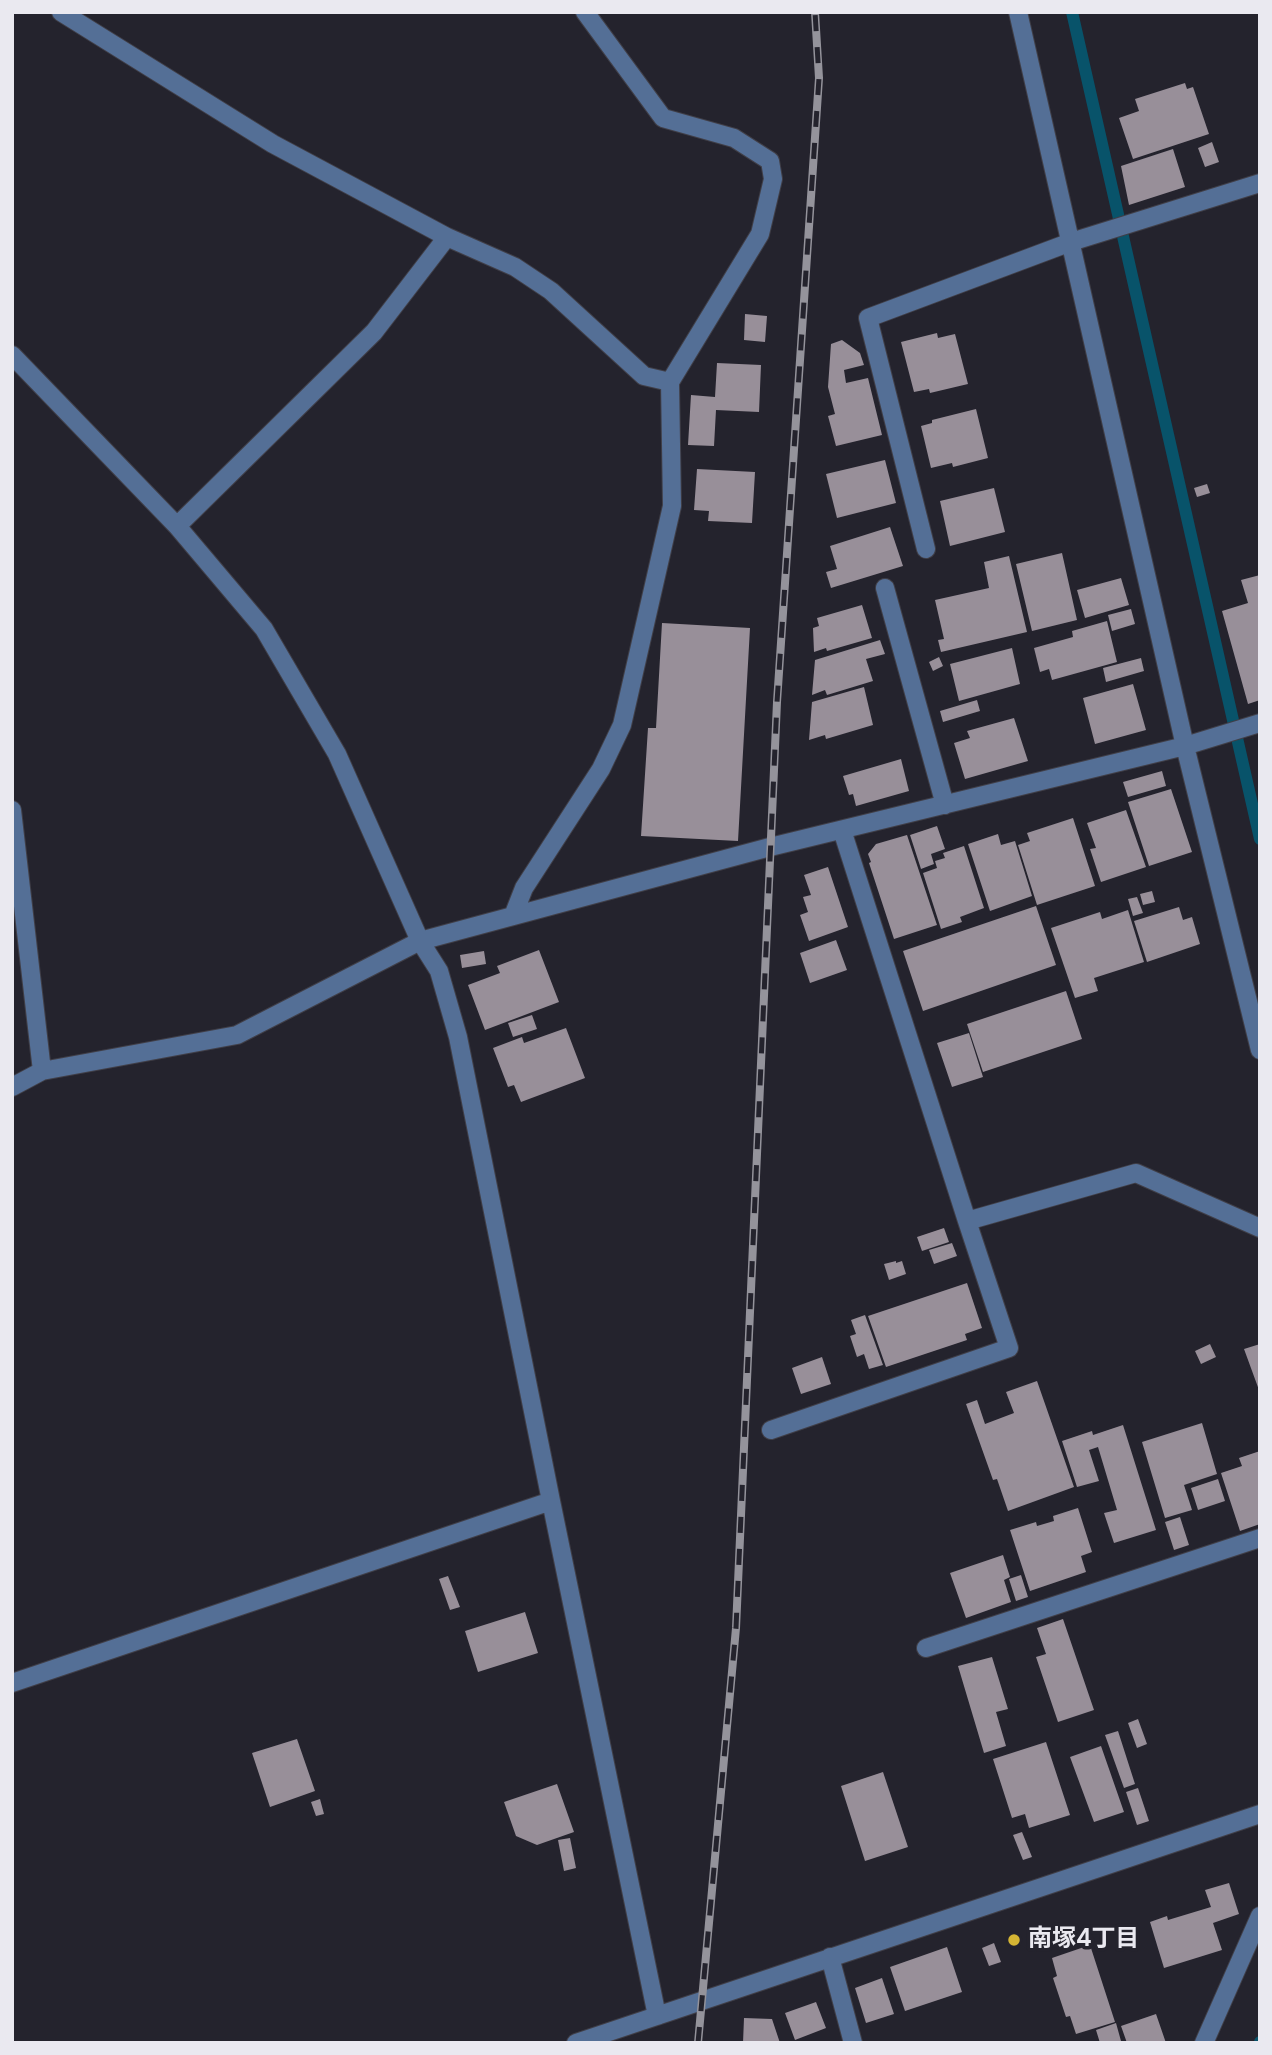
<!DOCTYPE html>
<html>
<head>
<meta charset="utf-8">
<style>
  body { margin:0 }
  #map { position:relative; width:1272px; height:2055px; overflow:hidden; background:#24232d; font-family:"DM Sans",sans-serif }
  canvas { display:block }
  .frame { position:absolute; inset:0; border:14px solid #eae9f0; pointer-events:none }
</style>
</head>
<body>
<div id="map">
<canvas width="1272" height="2055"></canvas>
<div class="frame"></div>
</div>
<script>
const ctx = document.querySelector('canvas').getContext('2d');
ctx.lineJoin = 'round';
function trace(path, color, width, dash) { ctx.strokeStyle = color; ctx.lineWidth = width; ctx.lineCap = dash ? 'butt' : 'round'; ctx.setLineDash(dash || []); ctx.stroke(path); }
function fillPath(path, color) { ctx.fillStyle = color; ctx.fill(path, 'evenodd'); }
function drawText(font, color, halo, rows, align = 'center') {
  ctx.font = font + ' "DM Sans","Noto Sans JP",sans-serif'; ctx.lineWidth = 7; ctx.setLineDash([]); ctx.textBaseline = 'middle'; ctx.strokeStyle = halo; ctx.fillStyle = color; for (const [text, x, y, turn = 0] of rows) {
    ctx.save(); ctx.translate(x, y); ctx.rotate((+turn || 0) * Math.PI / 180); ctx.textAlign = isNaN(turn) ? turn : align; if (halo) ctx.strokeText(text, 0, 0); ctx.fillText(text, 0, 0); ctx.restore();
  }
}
trace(new Path2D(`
  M 1072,12 L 1260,839
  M 1260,2043 L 1260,2042`), '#08536a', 12);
fillPath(new Path2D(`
  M 1185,83 L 1187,89 L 1193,87 L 1209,134 L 1133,159 L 1119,118 L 1139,111 L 1135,99 Z
  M 1212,142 L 1219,162 L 1205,167 L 1198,148 Z
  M 1173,149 L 1185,187 L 1129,205 L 1121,166 Z
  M 745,314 L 767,316 L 765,342 L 744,340 Z
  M 937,333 L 938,338 L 955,334 L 968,384 L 930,393 L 929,389 L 914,392 L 901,342 Z
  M 842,340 L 860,353 L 864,365 L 844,370 L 846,383 L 868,378 L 882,435 L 836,446 L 828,416 L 835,414 L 828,387 L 831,344 Z
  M 717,363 L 761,365 L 759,412 L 716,410 L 714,446 L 688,445 L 691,395 L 715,397 Z
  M 976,409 L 988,458 L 953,467 L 952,463 L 931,468 L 921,426 L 932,423 L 932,420 Z
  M 885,460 L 896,503 L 837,518 L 826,474 Z
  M 697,469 L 755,472 L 752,523 L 708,521 L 709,511 L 694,510 Z
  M 1207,484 L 1210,493 L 1197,497 L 1194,488 Z
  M 994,488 L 1005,532 L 950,546 L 940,501 Z
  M 890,527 L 903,566 L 831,588 L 826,572 L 837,569 L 830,546 Z
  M 1062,553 L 1077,620 L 1032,631 L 1016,564 Z
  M 1009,556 L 1027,632 L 941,652 L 938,640 L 944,639 L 935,600 L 989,588 L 984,562 Z
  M 1260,575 L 1260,700 L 1248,704 L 1222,611 L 1248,603 L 1241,580 Z
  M 1121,578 L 1129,605 L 1085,618 L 1077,590 Z
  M 862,605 L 872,638 L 827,651 L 826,648 L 814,652 L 813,628 L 819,626 L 817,618 Z
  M 1131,609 L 1135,624 L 1112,631 L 1108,615 Z
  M 1107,621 L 1117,662 L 1052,680 L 1049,669 L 1040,672 L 1034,648 L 1073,637 L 1072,631 Z
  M 662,623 L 750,628 L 738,841 L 641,836 L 648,728 L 656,728 Z
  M 880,640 L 885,654 L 866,659 L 873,681 L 827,695 L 825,690 L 812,695 L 815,660 Z
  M 1012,648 L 1020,684 L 959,701 L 950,664 Z
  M 939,657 L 943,666 L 933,671 L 929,662 Z
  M 1141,658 L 1144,671 L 1106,682 L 1103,668 Z
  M 1133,684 L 1146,730 L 1095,744 L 1083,698 Z
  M 864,687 L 873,725 L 826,739 L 825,735 L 809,740 L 812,702 Z
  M 977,700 L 980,711 L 943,722 L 940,711 Z
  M 1014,718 L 1028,761 L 965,779 L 954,743 L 970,738 L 967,731 Z
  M 901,759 L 909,791 L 856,806 L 853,794 L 849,795 L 843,776 Z
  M 1162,771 L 1166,786 L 1128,797 L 1123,782 Z
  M 1171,789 L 1192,852 L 1149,866 L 1128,802 Z
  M 1126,810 L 1146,867 L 1101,882 L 1090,849 L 1096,848 L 1087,823 Z
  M 1073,818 L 1095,886 L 1037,905 L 1018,845 L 1030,841 L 1027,833 Z
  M 937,826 L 945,849 L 931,854 L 934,864 L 921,869 L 910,835 Z
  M 998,834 L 1001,845 L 1015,841 L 1032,896 L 990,911 L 968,844 Z
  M 907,835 L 937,925 L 894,939 L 869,863 L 871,862 L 868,854 L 876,844 Z
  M 964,846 L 984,908 L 960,917 L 962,922 L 941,929 L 923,873 L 937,868 L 935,861 L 945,858 L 943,853 Z
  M 828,867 L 848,927 L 809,941 L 800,915 L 808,912 L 803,897 L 811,895 L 804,875 Z
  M 1152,891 L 1155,902 L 1143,905 L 1140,894 Z
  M 1137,897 L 1143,913 L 1133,916 L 1128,899 Z
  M 1036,906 L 1056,965 L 923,1011 L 903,951 Z
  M 1179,907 L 1183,920 L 1192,917 L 1200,944 L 1147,962 L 1134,921 Z
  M 1128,910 L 1144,962 L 1094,978 L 1098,991 L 1075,998 L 1051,928 L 1100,912 L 1102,919 Z
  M 836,940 L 847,970 L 810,983 L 800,953 Z
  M 539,950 L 559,1002 L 485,1030 L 468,985 L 500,973 L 497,966 Z
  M 484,951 L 486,964 L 462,968 L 460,955 Z
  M 1066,991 L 1082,1039 L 983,1072 L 967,1024 Z
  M 532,1015 L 537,1029 L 513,1037 L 508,1023 Z
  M 566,1028 L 585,1078 L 521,1102 L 514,1085 L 508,1087 L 493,1048 L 522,1037 L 524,1043 Z
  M 969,1033 L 983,1077 L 952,1087 L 937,1043 Z
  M 944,1228 L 949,1242 L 922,1251 L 917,1237 Z
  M 952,1243 L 957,1256 L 934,1264 L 929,1250 Z
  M 896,1261 L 896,1263 L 902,1261 L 906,1274 L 889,1280 L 884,1264 Z
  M 967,1283 L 982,1328 L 965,1334 L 967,1340 L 886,1367 L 868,1316 Z
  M 865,1315 L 883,1365 L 869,1369 L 864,1354 L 857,1357 L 850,1336 L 856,1334 L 851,1320 Z
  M 1210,1344 L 1216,1357 L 1201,1364 L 1195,1351 Z
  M 1260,1344 L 1260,1390 L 1259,1390 L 1244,1349 Z
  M 822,1357 L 831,1384 L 801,1394 L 792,1368 Z
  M 1037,1381 L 1074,1487 L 1008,1511 L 997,1479 L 993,1480 L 966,1404 L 977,1400 L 985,1424 L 1014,1413 L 1006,1392 Z
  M 1202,1423 L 1217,1474 L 1184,1485 L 1192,1510 L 1165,1518 L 1142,1442 Z
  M 1123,1425 L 1156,1530 L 1114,1543 L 1104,1513 L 1117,1510 L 1098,1447 L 1089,1450 L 1099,1481 L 1077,1487 L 1062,1441 L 1092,1431 L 1093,1435 Z
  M 1260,1451 L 1260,1524 L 1240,1531 L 1221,1473 L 1242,1466 L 1239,1458 Z
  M 1218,1479 L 1225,1501 L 1198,1510 L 1191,1488 Z
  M 1078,1508 L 1092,1552 L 1081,1556 L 1086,1572 L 1030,1591 L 1010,1530 L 1036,1522 L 1037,1526 L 1054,1521 L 1053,1516 Z
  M 1180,1517 L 1189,1545 L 1174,1550 L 1165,1522 Z
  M 1003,1555 L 1010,1577 L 1004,1580 L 1011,1602 L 966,1618 L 950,1573 Z
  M 1021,1575 L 1028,1597 L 1016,1601 L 1009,1579 Z
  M 448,1576 L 460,1607 L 450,1610 L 439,1579 Z
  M 525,1612 L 538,1653 L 478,1672 L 465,1631 Z
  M 1063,1619 L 1094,1710 L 1058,1722 L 1036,1657 L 1046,1654 L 1037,1628 Z
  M 992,1657 L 1008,1709 L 996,1712 L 1006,1746 L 984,1753 L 958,1666 Z
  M 1138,1719 L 1147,1744 L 1137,1748 L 1128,1723 Z
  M 1118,1731 L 1135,1784 L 1124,1788 L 1105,1735 Z
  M 297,1739 L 315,1791 L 270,1807 L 252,1753 Z
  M 1046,1742 L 1070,1815 L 1029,1828 L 1025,1814 L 1012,1818 L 993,1759 Z
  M 1101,1746 L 1124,1812 L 1094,1822 L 1070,1757 Z
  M 883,1772 L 908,1847 L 865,1861 L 841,1786 Z
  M 557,1784 L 574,1832 L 537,1845 L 516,1836 L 504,1802 Z
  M 1138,1788 L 1149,1821 L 1137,1825 L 1126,1792 Z
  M 320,1799 L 324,1814 L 316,1816 L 311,1802 Z
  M 1022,1832 L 1032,1857 L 1023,1860 L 1013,1835 Z
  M 570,1838 L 576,1868 L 564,1871 L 558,1840 Z
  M 1229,1883 L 1239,1914 L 1213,1923 L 1222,1950 L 1164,1968 L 1150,1922 L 1167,1916 L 1168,1920 L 1211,1907 L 1205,1890 Z
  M 994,1943 L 1001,1962 L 989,1966 L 982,1948 Z
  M 1090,1945 L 1115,2022 L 1076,2034 L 1070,2016 L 1066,2017 L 1053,1978 L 1057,1976 L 1052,1958 Z
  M 947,1947 L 962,1992 L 905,2011 L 890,1967 Z
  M 882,1978 L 894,2014 L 866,2023 L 855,1988 Z
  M 816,2002 L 826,2028 L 795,2040 L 785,2013 Z
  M 1156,2014 L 1166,2043 L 1127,2043 L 1121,2026 Z
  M 744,2018 L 772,2019 L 780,2043 L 743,2043 Z
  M 1116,2023 L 1121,2041 L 1100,2043 L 1096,2030 Z`), '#988f99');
const minor = new Path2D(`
  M 61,12 L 273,144 L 447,237 L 374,332 L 177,526
  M 1018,12 L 1185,746 L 1260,1050
  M 447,237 L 515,267 L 551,291 L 644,376 L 670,382
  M 12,355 L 177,526 L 264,629 L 337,754 L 420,941 L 439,971 L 458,1037 L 551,1501 L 657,2016
  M 926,549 L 868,318 L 1071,242 L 1260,183
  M 885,588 L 945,805
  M 12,810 L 42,1071
  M 842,830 L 967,1221 L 1136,1173 L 1260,1228
  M 513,916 L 524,888 L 601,769 L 622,725 L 672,506 L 670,382 L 760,234 L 773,179 L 770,161 L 734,138 L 663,118 L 585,12
  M 12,1087 L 42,1071 L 237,1035 L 420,941 L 770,847 L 1185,746 L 1260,723
  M 771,1430 L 1009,1348 L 967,1221
  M 926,1648 L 1260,1538
  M 12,1683 L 551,1501
  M 830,1957 L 853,2043
  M 576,2043 L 1260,1814
  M 1204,2043 L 1260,1916`);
trace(minor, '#403f48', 20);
trace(minor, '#546f96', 18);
const rail = new Path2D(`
  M 698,2043 L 736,1628 L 777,702 L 819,78 L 815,12`);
trace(rail, '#94939b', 8);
trace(rail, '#24232d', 5, [16]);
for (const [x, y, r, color] of [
  [1014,1940,7,"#d5b534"]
]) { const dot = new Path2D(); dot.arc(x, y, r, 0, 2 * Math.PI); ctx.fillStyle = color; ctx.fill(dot); trace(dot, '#24232d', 2.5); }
drawText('bold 24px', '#eae9f0', '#24232d', [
  ["南塚4丁目",1028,1940]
], 'left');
</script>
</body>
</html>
